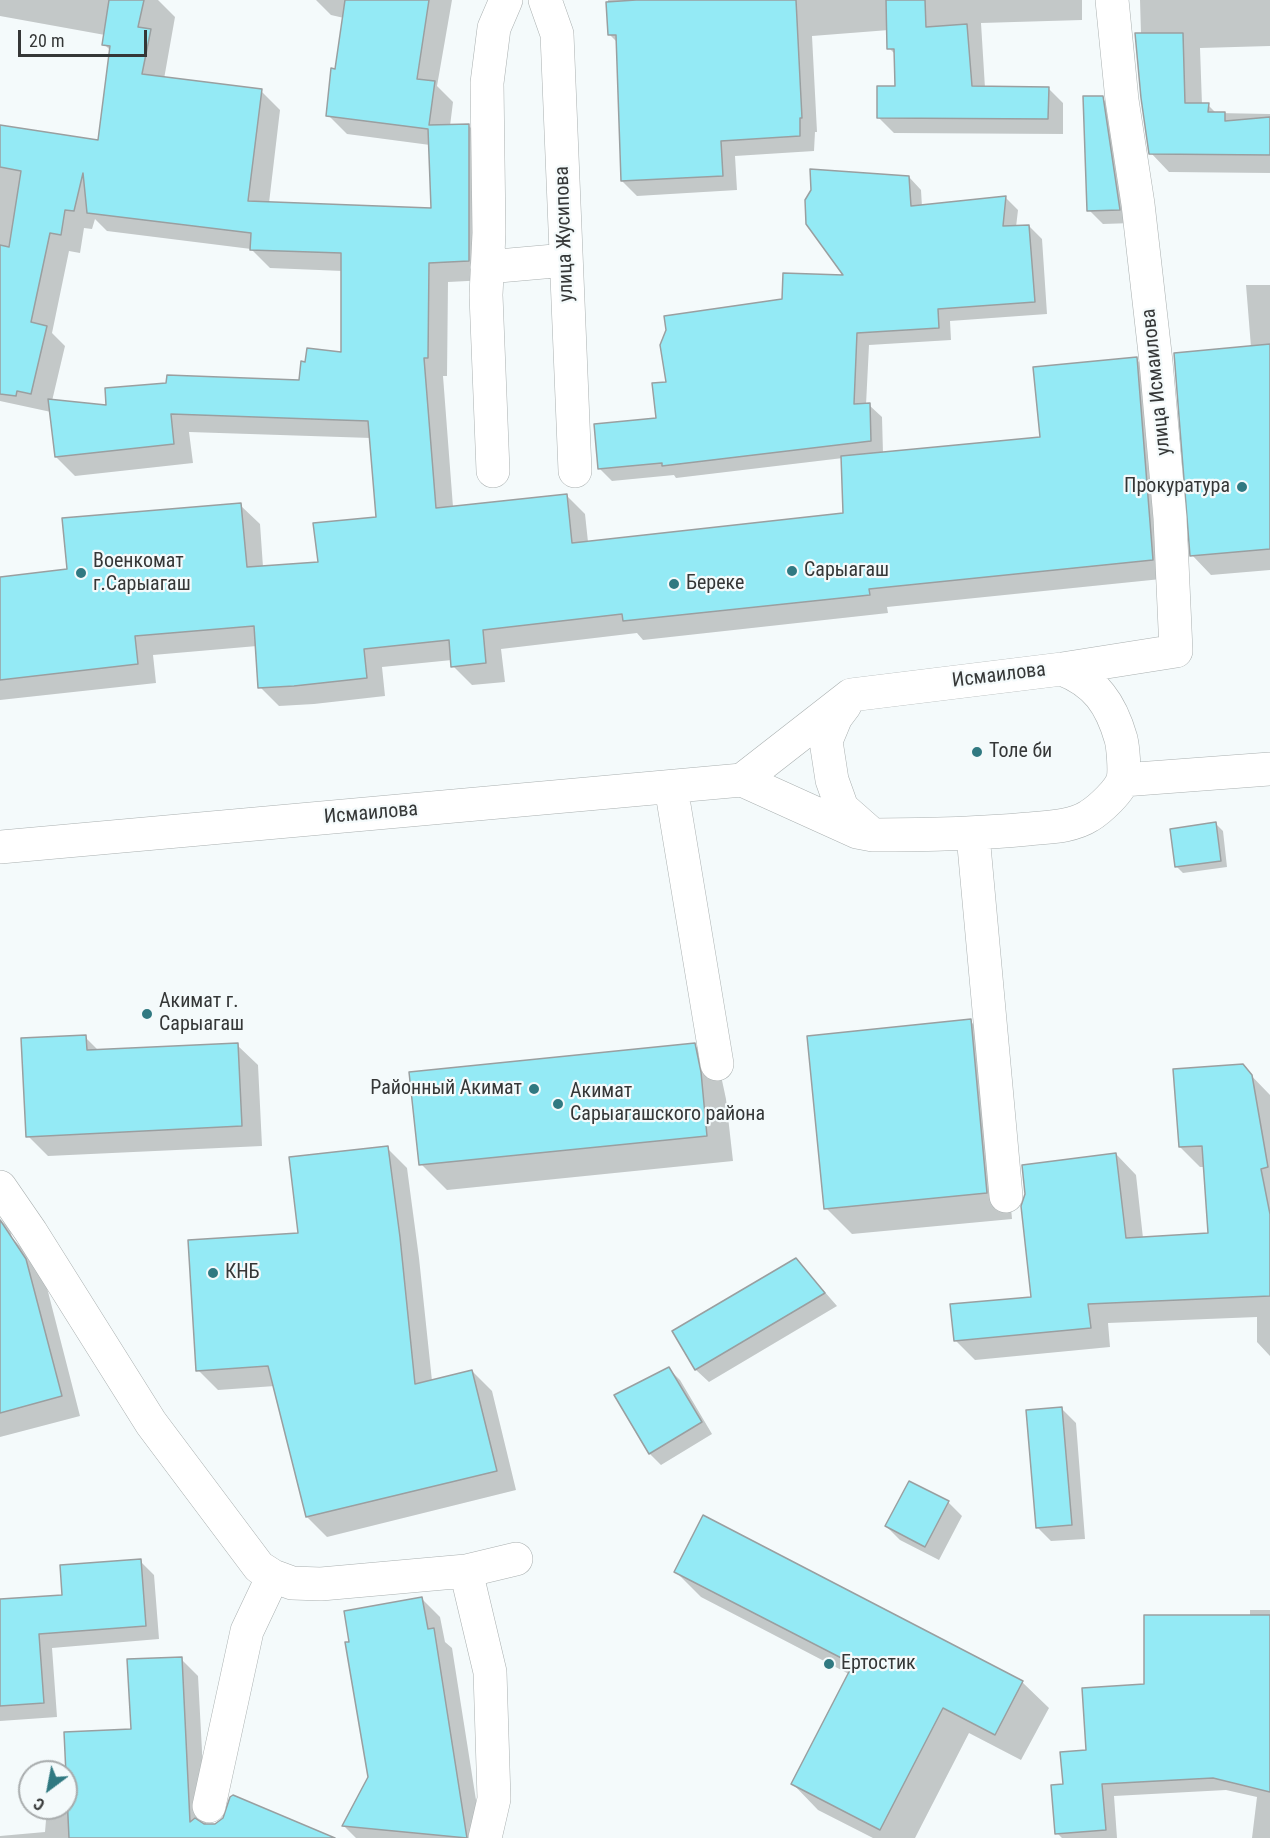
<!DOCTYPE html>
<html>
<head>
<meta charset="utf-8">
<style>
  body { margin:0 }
  #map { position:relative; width:1270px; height:1838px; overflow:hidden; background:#f4fafb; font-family:"Roboto Condensed",sans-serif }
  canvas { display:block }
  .north { position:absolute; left:18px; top:1760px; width:60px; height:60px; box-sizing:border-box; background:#f4fafb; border:2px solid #a8acad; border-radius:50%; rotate:212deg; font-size:16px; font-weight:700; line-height:24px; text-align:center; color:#353737 }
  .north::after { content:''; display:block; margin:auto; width:21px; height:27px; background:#307981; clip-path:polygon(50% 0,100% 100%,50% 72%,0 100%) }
  .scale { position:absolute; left:18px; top:30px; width:129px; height:27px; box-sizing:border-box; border:3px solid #353737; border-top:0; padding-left:8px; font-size:18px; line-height:21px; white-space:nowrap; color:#353737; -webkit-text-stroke:4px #f4fafb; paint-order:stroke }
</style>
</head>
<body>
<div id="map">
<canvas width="1270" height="1838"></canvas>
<div class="north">С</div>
<div class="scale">20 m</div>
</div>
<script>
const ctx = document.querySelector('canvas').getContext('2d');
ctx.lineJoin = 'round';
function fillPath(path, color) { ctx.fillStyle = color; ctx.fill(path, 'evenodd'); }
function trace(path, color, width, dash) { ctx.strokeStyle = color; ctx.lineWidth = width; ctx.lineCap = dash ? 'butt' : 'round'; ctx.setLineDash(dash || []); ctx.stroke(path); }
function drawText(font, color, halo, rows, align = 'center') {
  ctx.font = font + ' "Roboto Condensed",sans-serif'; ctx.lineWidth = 4.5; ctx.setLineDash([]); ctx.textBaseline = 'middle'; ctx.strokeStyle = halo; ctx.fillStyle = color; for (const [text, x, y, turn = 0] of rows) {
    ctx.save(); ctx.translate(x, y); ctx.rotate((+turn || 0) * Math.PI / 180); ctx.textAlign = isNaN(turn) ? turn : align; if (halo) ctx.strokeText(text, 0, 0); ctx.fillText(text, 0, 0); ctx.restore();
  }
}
fillPath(new Path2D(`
  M 0,0 L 158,0 L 175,17 L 164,79 L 261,91 L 280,110 L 269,203 L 433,209 L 430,145 L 347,134 L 328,115 L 344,18 L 331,15 L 316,0 L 452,0 L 437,86 L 453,102 L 450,126 L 468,125 L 487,144 L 487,280 L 448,282 L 447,376 L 443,376 L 453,507 L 566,495 L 585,514 L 588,542 L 845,514 L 843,458 L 676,478 L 674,475 L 612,481 L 600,469 L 658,419 L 668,383 L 784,300 L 846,276 L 909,177 L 921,190 L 922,207 L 1005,197 L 1018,210 L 1016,227 L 1029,226 L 1042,239 L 1047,314 L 950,321 L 951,340 L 869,345 L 866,405 L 869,405 L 882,417 L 883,454 L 1042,438 L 1136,359 L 1155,378 L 1171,578 L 887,607 L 888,613 L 643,640 L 637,633 L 501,649 L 505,682 L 472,685 L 453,666 L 452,660 L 382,667 L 385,696 L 314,704 L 279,706 L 260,687 L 257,646 L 153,655 L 156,683 L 0,700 L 0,578 L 69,571 L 240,505 L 260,524 L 263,567 L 319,563 L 377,518 L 371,438 L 189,432 L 193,463 L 75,476 L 56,457 L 51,412 L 0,401 L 0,126 L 100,142 L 111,51 L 104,44 L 105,35 L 0,16 ZM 95,219 L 107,231 L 251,249 L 270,268 L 343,271 L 343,353 L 300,381 L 108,407 L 52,401 L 65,346 L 52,333 L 69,251 L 80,253 L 84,228 L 92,229 Z
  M 608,0 L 1082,0 L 1082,20 L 981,23 L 985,88 L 1048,88 L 1063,103 L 1063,134 L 894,133 L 879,118 L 896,88 L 896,55 L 889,48 L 889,30 L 812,36 L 817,132 L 815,132 L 814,151 L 735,156 L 737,190 L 637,196 L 622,181 L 618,43 L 609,34 Z
  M 1140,0 L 1270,0 L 1270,46 L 1200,48 L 1202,105 L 1208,105 L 1216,113 L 1270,114 L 1270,173 L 1169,172 L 1151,153 L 1141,34 Z
  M 1102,98 L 1116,112 L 1133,223 L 1103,224 L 1089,210 Z
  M 1246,285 L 1270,285 L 1270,570 L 1211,575 L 1192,555 L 1251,347 Z
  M 1216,824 L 1223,831 L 1227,867 L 1183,873 L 1176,866 Z
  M 970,1021 L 997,1047 L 1012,1219 L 852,1234 L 826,1208 Z
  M 85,1037 L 99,1051 L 237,1045 L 258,1065 L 262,1146 L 48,1156 L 28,1136 Z
  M 694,1045 L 720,1071 L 726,1099 L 733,1161 L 447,1190 L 421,1164 Z
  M 1242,1066 L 1270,1095 L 1270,1356 L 1257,1342 L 1257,1317 L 1108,1323 L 1110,1347 L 975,1360 L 955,1340 L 1032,1299 L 1116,1154 L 1136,1175 L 1143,1238 L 1210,1235 L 1205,1167 L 1200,1167 L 1180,1147 Z
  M 387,1148 L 407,1168 L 419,1258 L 432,1381 L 472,1371 L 492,1391 L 516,1490 L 327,1537 L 307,1517 L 275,1386 L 218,1390 L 198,1370 L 300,1235 Z
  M 0,1219 L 10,1229 L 12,1238 L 27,1253 L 45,1280 L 80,1416 L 0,1437 Z
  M 796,1259 L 837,1306 L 709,1382 L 696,1370 L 674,1332 Z
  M 669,1369 L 680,1380 L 712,1434 L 661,1465 L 650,1454 L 616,1395 Z
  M 1062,1409 L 1076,1423 L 1085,1539 L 1051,1541 L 1037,1527 Z
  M 948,1502 L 962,1516 L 939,1560 L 900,1540 L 886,1526 Z
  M 140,1561 L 154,1575 L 159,1639 L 52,1648 L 57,1717 L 0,1721 L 0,1601 L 64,1596 Z
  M 675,1571 L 1022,1682 L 1049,1708 L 1021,1760 L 969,1733 L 915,1838 L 873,1838 L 818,1810 L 792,1783 L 849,1674 L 701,1597 Z
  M 421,1598 L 440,1617 L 445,1642 L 452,1648 L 482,1838 L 356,1838 L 344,1826 L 369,1778 Z
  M 1250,1610 L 1270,1610 L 1270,1838 L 1252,1838 L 1257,1797 L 1226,1790 L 1114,1796 L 1117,1838 L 1062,1838 L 1057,1833 L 1064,1786 L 1088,1751 L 1146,1685 L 1250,1616 Z
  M 181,1659 L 198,1676 L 206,1826 L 282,1838 L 0,1838 L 0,1836 L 45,1832 L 47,1808 L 66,1808 L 66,1798 L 69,1798 L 132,1730 Z`), '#0003');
const building = new Path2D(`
  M 109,0 L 144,0 L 138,27 L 151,29 L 142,74 L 262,89 L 248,201 L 431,208 L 428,129 L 326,116 L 331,68 L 335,69 L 345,0 L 429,0 L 417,79 L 435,81 L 429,125 L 469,124 L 469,261 L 429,263 L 428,358 L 424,358 L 436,508 L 567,494 L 572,543 L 843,513 L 841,456 L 1040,437 L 1033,367 L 1137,357 L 1153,560 L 869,589 L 870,595 L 623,621 L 622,614 L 483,630 L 486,663 L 451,667 L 449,640 L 364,649 L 367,678 L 294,686 L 258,688 L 254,626 L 135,636 L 138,664 L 0,680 L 0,577 L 67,569 L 62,518 L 241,503 L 247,567 L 318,562 L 313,523 L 376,517 L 368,421 L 171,414 L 174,444 L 55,457 L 48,399 L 106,405 L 105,388 L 166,383 L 167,375 L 299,380 L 301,361 L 305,362 L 307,348 L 341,352 L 341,253 L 250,250 L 251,233 L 87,213 L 83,173 L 74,211 L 65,210 L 61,235 L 50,233 L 31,322 L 47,326 L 31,394 L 17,391 L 16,396 L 0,394 L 0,245 L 9,247 L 21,171 L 0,167 L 0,125 L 98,140 L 110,46 L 102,45 Z
  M 636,0 L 796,0 L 802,118 L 800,118 L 800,136 L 721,141 L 723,176 L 621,181 L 616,35 L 608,35 L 606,2 Z
  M 886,0 L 925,0 L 926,27 L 967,24 L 972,86 L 1049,87 L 1048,119 L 877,118 L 877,86 L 895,86 L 894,49 L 887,49 Z
  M 1135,33 L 1183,33 L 1185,103 L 1209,103 L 1208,112 L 1225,112 L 1225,121 L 1270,117 L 1270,155 L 1149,154 L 1141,98 Z
  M 1083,96 L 1103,96 L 1120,210 L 1087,211 Z
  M 810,169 L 909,176 L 911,206 L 1006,196 L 1003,226 L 1029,225 L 1035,302 L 938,309 L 939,328 L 857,333 L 854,404 L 870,403 L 871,441 L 662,466 L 662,463 L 598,469 L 594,424 L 656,418 L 652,383 L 666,382 L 660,345 L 666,330 L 664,316 L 782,299 L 783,273 L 843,275 L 806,224 L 805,200 L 811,190 Z
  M 1270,344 L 1270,549 L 1190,556 L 1174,353 Z
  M 1216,822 L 1221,861 L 1175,867 L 1170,829 Z
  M 971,1019 L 987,1193 L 824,1209 L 807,1036 Z
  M 86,1035 L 87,1050 L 238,1043 L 242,1126 L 26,1137 L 21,1038 Z
  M 695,1043 L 701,1072 L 707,1136 L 419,1165 L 409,1072 Z
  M 1243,1064 L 1252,1075 L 1268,1167 L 1261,1169 L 1270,1214 L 1270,1296 L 1088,1304 L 1091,1328 L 954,1341 L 950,1304 L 1031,1297 L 1021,1206 L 1025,1194 L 1022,1165 L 1116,1153 L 1126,1238 L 1208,1233 L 1202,1146 L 1179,1147 L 1173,1069 Z
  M 388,1146 L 400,1237 L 415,1384 L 472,1370 L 497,1471 L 306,1517 L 268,1366 L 196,1371 L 188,1240 L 298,1233 L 289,1157 Z
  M 0,1220 L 26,1259 L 62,1396 L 0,1413 Z
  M 796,1258 L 825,1293 L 695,1370 L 672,1331 Z
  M 669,1367 L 702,1422 L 649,1454 L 614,1395 Z
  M 1062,1407 L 1072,1525 L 1036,1528 L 1026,1410 Z
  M 909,1481 L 949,1501 L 925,1547 L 885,1526 Z
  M 703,1515 L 1023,1681 L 995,1735 L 943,1708 L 880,1830 L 791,1784 L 853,1664 L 674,1572 Z
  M 141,1559 L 146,1626 L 39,1634 L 44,1703 L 0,1706 L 0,1599 L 62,1595 L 60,1565 Z
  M 422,1597 L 428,1629 L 434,1628 L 467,1838 L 342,1826 L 368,1777 L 345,1642 L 349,1642 L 344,1611 Z
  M 1144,1615 L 1270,1615 L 1270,1792 L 1213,1778 L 1102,1784 L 1106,1830 L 1055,1834 L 1051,1785 L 1063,1784 L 1060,1752 L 1086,1750 L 1082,1688 L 1144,1684 Z
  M 182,1657 L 190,1822 L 195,1818 L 204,1824 L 215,1824 L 223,1818 L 230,1797 L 233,1795 L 335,1838 L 69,1838 L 64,1732 L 131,1729 L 127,1659 Z`);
fillPath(building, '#94eaf5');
trace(building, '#9a9fa0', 1.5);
const minor = new Path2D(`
  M 545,0 L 557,34 L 575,471
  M 487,267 L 566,260
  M 493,471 L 486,295 L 489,233 L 487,83 L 494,28 L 506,0
  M 845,705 L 836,717 L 826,741 L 832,780 L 842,808 L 867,830
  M 742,780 L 851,695 L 1062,669 L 1176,651 L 1170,518 L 1156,362 L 1138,204 L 1122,100 L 1112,0
  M 1123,780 L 1270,769
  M 671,787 L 717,1064
  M 973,835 L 1006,1196
  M 0,847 L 742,780 L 857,832 L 873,835 C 926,835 975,834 1028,829 C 1048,827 1072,827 1089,816 C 1099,810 1121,790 1123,779 C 1125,771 1123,747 1121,739 C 1111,704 1096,682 1062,669
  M 0,1187 L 31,1232 L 151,1423 L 259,1567 L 273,1576 L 292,1583 L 321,1584 L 466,1571 L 516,1559
  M 466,1571 L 490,1672 L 494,1799 L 485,1838
  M 209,1806 L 247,1631 L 273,1576`);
trace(minor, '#aab0b0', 34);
trace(minor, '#fff', 33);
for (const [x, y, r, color] of [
  [1242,487,6,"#307981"],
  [792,571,6,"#307981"],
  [81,573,6,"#307981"],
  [674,584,6,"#307981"],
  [977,752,6,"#307981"],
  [147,1014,6,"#307981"],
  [534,1089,6,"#307981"],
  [558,1104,6,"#307981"],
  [213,1273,6,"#307981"],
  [829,1664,6,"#307981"]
]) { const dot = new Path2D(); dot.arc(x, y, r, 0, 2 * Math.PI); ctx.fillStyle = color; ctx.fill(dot); trace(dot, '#f4fafb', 2); }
drawText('20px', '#353737', '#f4fafb', [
  ["улица Жусипова",565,234,-92],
  ["улица Исмаилова",1157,382,-96],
  ["Исмаилова",999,676,-7],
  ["Исмаилова",371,814,-5]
]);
drawText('20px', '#353737', '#f4fafb', [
  ["Прокуратура",1230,487,"right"],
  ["Военкомат",93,562],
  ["г.Сарыагаш",93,585],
  ["Сарыагаш",804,571],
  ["Береке",686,584],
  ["Толе би",989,752],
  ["Акимат г.",159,1002],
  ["Сарыагаш",159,1025],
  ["Районный Акимат",522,1089,"right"],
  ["Акимат",570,1092],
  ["Сарыагашского района",570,1115],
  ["КНБ",225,1273],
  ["Ертостик",841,1664]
], 'left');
</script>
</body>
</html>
